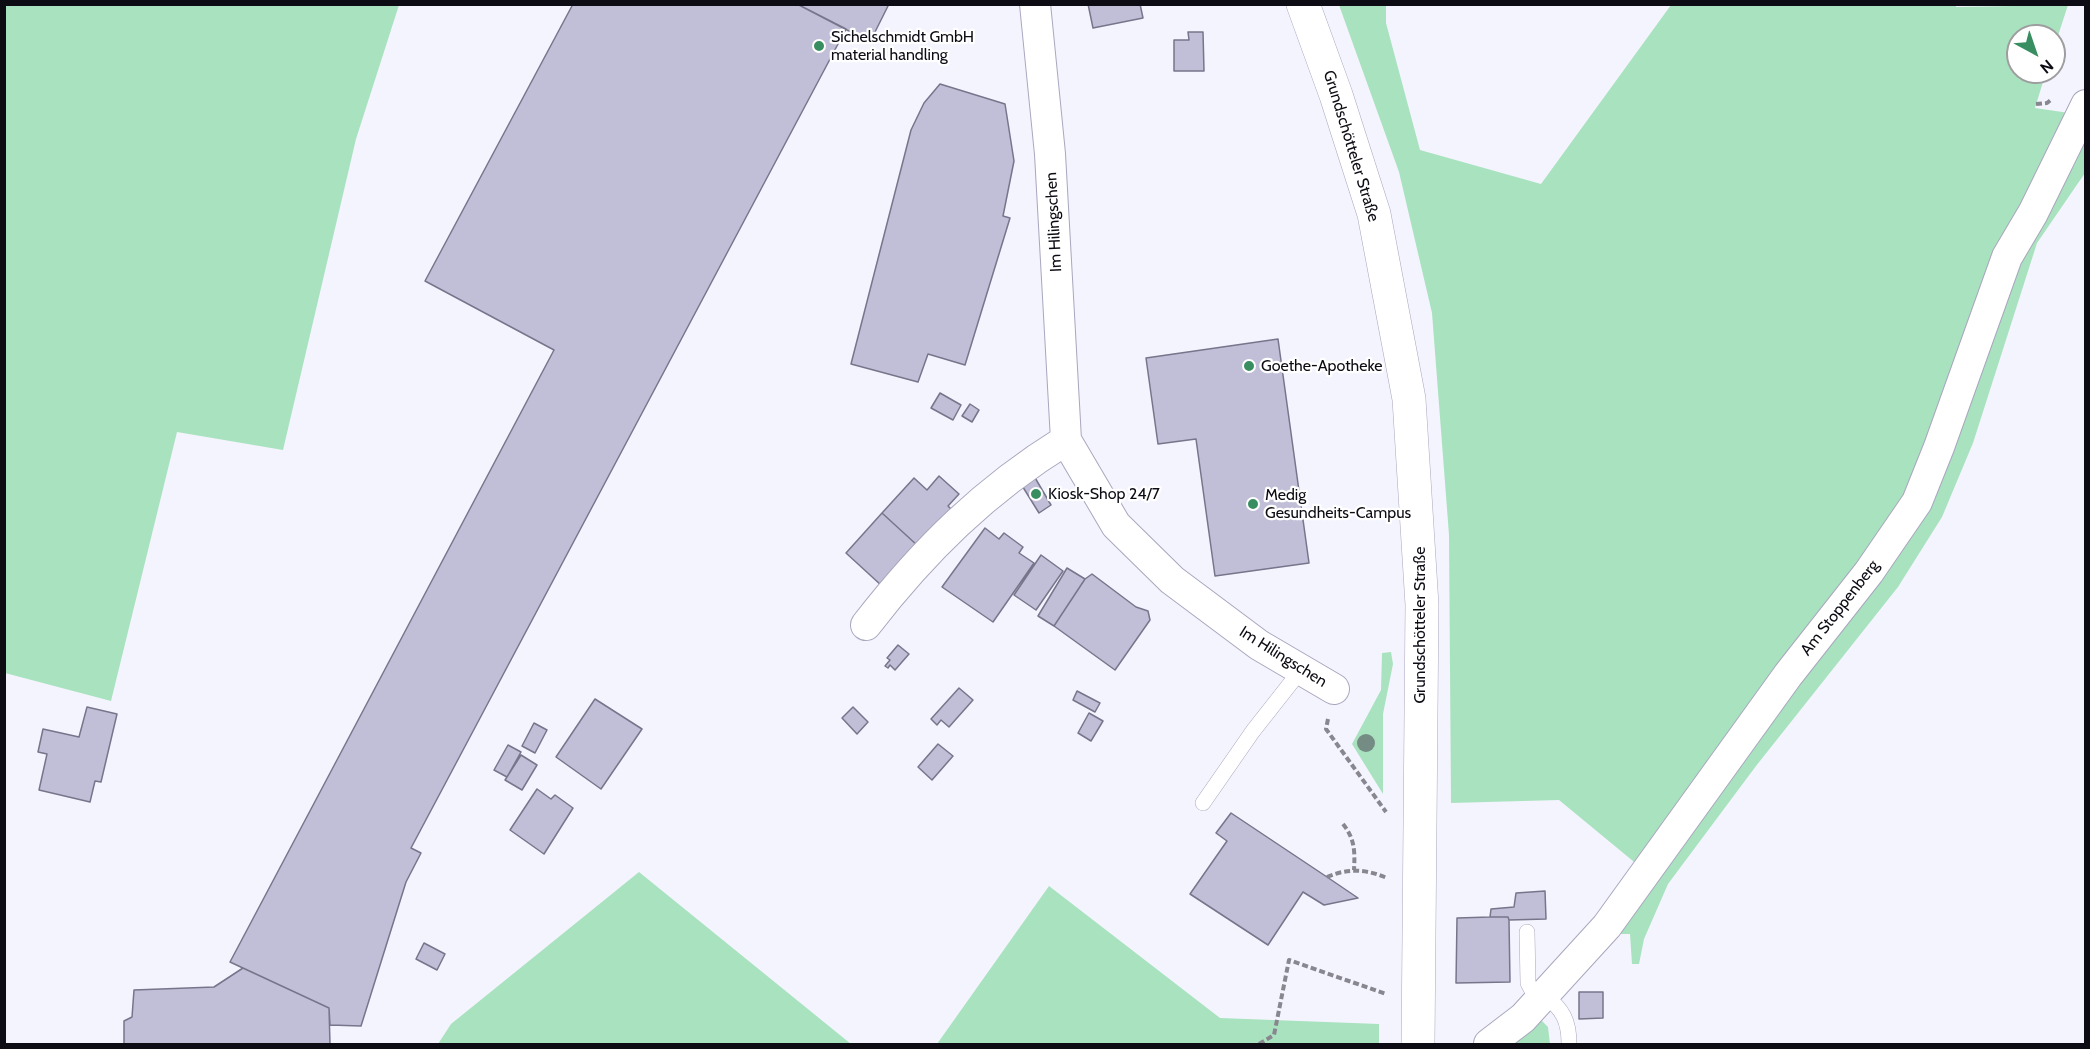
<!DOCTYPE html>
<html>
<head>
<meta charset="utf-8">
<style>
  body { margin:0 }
  #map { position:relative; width:2090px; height:1049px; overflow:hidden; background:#f4f4fe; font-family:Cabin,sans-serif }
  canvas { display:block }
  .frame { position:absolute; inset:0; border:6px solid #0d0c14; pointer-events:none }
  .north { position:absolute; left:2006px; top:24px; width:60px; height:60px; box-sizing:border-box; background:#fff; border:2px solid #9e9ea1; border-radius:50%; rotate:140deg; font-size:16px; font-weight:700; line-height:24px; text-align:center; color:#0d0c14 }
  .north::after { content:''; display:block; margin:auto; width:21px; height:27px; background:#398e61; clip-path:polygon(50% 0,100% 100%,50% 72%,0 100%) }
</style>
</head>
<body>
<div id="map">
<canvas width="2090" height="1049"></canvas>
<div class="frame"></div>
<div class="north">N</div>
</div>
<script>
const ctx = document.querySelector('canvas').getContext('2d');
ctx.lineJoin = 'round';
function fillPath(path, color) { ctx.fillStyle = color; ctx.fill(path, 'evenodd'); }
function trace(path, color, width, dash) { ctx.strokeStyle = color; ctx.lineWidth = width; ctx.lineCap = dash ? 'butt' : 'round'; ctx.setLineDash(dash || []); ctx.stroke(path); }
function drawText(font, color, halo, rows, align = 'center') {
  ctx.font = font + ' Cabin,sans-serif'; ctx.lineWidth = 4.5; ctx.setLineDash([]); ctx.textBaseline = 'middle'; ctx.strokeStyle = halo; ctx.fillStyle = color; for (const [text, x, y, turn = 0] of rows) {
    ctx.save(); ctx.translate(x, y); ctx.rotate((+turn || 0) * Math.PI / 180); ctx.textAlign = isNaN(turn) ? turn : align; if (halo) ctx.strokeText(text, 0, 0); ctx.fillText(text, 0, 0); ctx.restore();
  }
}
fillPath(new Path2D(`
  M 1956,4 L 1956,7 L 2068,5 L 2054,48 L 2054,36 L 2018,36 L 2018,72 L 2046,72 L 2035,108 L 2076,114 L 1911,497 L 1639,866 L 1559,800 L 1451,803 L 1449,535 L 1432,313 L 1399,172 L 1339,5 L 1386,5 L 1386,23 L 1420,150 L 1541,184 L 1671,5 Z
  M 4,5 L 399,5 L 356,139 L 283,450 L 177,432 L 111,701 L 5,673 Z
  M 2085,118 L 2085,173 L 2037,243 L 1973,443 L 1942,517 L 1898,587 L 1756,766 L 1668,884 L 1644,939 L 1639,964 L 1632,964 L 1630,934 L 1606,934 L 1877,572 Z
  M 1391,652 L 1393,664 L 1383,714 L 1383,794 L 1352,744 L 1381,690 L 1382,653 Z
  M 639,872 L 851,1044 L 438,1044 L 451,1024 Z
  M 1049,886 L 1220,1018 L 1379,1024 L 1379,1044 L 937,1044 Z
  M 1540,1019 L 1548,1027 L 1550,1044 L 1509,1044 Z`), '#a9e2bf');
const building = new Path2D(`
  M 573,4 L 797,4 L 846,29 L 411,848 L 421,853 L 406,882 L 361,1026 L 330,1025 L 329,1008 L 230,962 L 554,350 L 425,281 Z
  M 797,4 L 889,4 L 870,42 Z
  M 1088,4 L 1140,4 L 1143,18 L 1093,28 Z
  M 1188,32 L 1203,32 L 1204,71 L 1174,71 L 1174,40 L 1189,40 Z
  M 940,84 L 1005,104 L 1014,161 L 1003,216 L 1010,218 L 965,365 L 928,354 L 918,382 L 851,364 L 911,130 L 924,103 Z
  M 1278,339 L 1309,563 L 1215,576 L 1196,439 L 1158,444 L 1146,358 Z
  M 940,393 L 961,405 L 953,420 L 931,408 Z
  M 970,404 L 979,410 L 972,422 L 962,416 Z
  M 939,476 L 959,494 L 948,506 L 951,509 L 918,546 L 882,513 L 914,478 L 927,490 Z
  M 1034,476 L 1051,505 L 1039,513 L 1021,484 Z
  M 882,513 L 918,546 L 882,586 L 846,553 Z
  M 985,528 L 999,539 L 1004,533 L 1023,547 L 1019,553 L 1034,563 L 993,622 L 942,587 Z
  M 1041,555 L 1063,571 L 1036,610 L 1014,595 Z
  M 1067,568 L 1085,579 L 1054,626 L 1038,616 Z
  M 1092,574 L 1136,607 L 1148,611 L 1150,620 L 1115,670 L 1054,626 L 1085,579 Z
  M 898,645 L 909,654 L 895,670 L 890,665 L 888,668 L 885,666 L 890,660 L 887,658 Z
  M 959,688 L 973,700 L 949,727 L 941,720 L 937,725 L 931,719 Z
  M 1077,691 L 1100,703 L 1095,712 L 1073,700 Z
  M 595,699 L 642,729 L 601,789 L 556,757 Z
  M 87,707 L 117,714 L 101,782 L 95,781 L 90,802 L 39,790 L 47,754 L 38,752 L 43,729 L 79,737 Z
  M 853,707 L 868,722 L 857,734 L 842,718 Z
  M 1089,713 L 1103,721 L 1091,741 L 1078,733 Z
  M 534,723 L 547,730 L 535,753 L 522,746 Z
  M 938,744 L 953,756 L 932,780 L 918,767 Z
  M 508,745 L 521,752 L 507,777 L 494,770 Z
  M 521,755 L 537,765 L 522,790 L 505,780 Z
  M 537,789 L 551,799 L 555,795 L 573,808 L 544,854 L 510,830 Z
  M 1231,813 L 1327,877 L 1358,898 L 1324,905 L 1303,892 L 1268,945 L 1190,894 L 1227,841 L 1216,833 Z
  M 1545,891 L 1546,919 L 1509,920 L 1508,917 L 1490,917 L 1491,909 L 1514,907 L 1516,893 Z
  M 1490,917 L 1508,917 L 1509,920 L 1510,982 L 1456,983 L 1457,918 Z
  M 424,943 L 445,954 L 437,970 L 416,959 Z
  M 243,968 L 329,1008 L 330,1044 L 124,1044 L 124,1021 L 132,1017 L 134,990 L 214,987 Z
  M 1579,992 L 1603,992 L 1603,1018 L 1579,1019 Z`);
fillPath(building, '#c0bfd7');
trace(building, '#77758b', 1.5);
const service = new Path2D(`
  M 1203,803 L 1253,731 L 1301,670
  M 1527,932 L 1528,983 L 1538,1002
  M 1544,995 C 1563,1009 1569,1021 1569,1044`);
const minor = new Path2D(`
  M 1035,4 L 1050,154 L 1066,440 L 1116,525 L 1172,580 L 1259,645 L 1334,689
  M 866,625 C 924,550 985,490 1066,440
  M 1489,1044 L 1523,1018 L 1607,926 L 1788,675 L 1869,572 L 1917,502 L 1939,447 L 2007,257 L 2033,213 L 2086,105`);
const primary = new Path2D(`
  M 1303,4 L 1336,95 L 1374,214 L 1409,399 L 1422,605 L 1418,1044`);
trace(service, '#a8a7be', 16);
trace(minor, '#a8a7be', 32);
trace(primary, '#a8a7be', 34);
trace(new Path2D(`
  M 2036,104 L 2047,103 L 2052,99
  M 1328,719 L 1326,729 L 1386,812
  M 1343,824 C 1355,839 1355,852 1354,870
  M 1327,877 C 1348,868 1366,869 1387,878
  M 1259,1044 L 1274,1035 L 1289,960 L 1386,994`), '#888790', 4, [6, 3]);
trace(service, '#fff', 15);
trace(minor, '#fff', 30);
trace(primary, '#fff', 33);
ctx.fillStyle = '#758c84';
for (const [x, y] of [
  [1366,743]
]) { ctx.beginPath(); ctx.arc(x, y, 9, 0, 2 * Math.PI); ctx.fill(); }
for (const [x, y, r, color] of [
  [819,46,6,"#398e61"],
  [1249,366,6,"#398e61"],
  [1036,494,6,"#398e61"],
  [1253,504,6,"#398e61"]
]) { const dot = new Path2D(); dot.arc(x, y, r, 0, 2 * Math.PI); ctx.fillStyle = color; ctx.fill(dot); trace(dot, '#fff', 2); }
drawText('16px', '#0d0c14', '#fff', [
  ["Sichelschmidt GmbH",831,37],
  ["material handling",831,55],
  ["Goethe-Apotheke",1261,366],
  ["Kiosk-Shop 24/7",1048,494],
  ["Medig",1265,495],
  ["Gesundheits-Campus",1265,513]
], 'left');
drawText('16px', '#0d0c14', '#fff', [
  ["Grundschötteler Straße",1351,146,73],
  ["Im Hilingschen",1054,222,-93],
  ["Am Stoppenberg",1840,608,-52],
  ["Grundschötteler Straße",1420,625,-90],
  ["Im Hilingschen",1283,657,32]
]);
</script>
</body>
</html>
